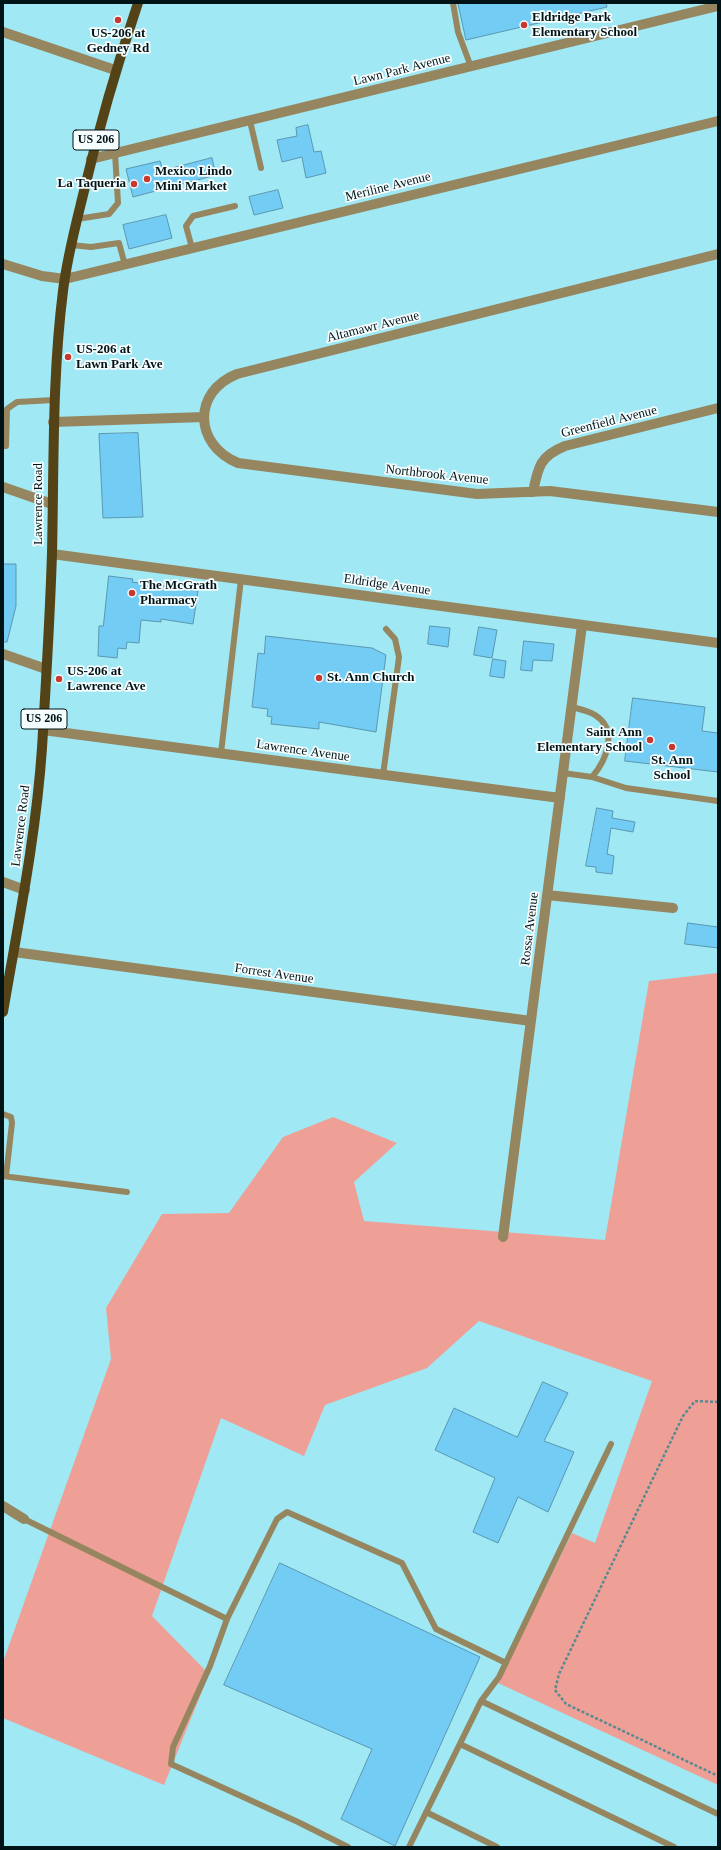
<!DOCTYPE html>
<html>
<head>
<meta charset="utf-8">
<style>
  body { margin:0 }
  #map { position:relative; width:721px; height:1850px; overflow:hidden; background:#9fe8f4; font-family:"Times New Roman",serif }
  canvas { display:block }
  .frame { position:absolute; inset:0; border:4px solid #001316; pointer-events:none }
</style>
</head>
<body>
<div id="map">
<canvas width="721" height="1850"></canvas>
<div class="frame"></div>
</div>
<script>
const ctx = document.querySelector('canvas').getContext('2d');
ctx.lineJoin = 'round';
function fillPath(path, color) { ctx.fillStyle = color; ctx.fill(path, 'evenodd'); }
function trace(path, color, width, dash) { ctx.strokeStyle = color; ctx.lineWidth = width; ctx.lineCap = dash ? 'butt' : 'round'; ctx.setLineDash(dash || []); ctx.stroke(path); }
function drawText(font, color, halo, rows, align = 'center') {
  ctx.font = font + ' "Times New Roman",serif'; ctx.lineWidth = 3.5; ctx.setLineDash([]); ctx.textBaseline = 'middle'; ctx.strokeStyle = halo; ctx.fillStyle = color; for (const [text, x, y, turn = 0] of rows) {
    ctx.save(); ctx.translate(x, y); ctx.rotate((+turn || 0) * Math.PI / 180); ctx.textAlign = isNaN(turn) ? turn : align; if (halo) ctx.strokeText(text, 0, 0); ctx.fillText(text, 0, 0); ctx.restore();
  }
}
fillPath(new Path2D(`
  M 718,973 L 718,1785 L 498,1683 L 572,1533 L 595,1543 L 652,1381 L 479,1321 L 427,1368 L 325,1405 L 304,1456 L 221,1418 L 152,1616 L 209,1674 L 164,1785 L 3,1718 L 3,1662 L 111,1359 L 106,1308 L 162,1214 L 229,1213 L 283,1137 L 333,1117 L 397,1143 L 354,1182 L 364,1221 L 605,1240 L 649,981 Z`), '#efa096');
const building = new Path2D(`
  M 461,3 L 606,3 L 607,7 L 466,40 L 458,4 Z
  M 308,125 L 314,152 L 321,151 L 326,173 L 306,178 L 302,157 L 282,162 L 277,140 L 297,136 L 296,128 Z
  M 212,158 L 216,175 L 133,197 L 126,169 L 160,161 L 163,170 Z
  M 278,190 L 283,208 L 254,215 L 249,197 Z
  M 166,215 L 172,238 L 129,249 L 123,225 Z
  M 138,433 L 143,517 L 103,518 L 99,434 Z
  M 3,564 L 16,564 L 16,606 L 7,642 L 3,642 Z
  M 109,576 L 133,579 L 132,582 L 198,591 L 193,624 L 161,619 L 161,622 L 141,620 L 139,643 L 127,642 L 126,649 L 118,648 L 117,658 L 98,656 L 99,626 L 103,626 Z
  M 430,626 L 450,628 L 448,647 L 428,644 Z
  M 479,627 L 497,630 L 492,658 L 474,655 Z
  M 266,636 L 372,648 L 386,655 L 376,732 L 319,722 L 319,729 L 271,724 L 272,717 L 267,716 L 268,709 L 252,707 L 258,653 L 264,654 Z
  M 524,641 L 554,644 L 552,661 L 533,660 L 532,671 L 521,670 Z
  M 493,659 L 506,661 L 504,678 L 490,676 Z
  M 633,698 L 705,707 L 702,731 L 718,733 L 718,772 L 625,761 Z
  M 597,808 L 613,811 L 612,818 L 635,822 L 633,832 L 611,828 L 607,854 L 614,856 L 612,874 L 596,872 L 596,867 L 586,866 Z
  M 688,923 L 718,927 L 718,948 L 685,944 Z
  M 543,1382 L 568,1393 L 544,1441 L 574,1452 L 548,1512 L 518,1497 L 498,1543 L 473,1532 L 495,1478 L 435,1450 L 454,1408 L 517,1437 Z
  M 280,1563 L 480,1657 L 395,1846 L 341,1819 L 372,1749 L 224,1685 Z`);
fillPath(building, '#73ccf3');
trace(building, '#5a97b1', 1);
trace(new Path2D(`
  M 718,1402 L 695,1401 L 683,1416 L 559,1674 L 555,1690 L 566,1704 L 718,1776`), '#598a92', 2.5, [3, 2]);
trace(new Path2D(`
  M 453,3 L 458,32 L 471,67
  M 250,121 L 261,168
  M 77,219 L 109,214 L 118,203 L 115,153
  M 71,245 L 91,247 L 119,243 L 125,265
  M 192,248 L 186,226 L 193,216 L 235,206
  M 3,446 L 6,446 L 7,409 L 17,402 L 54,400
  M 572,707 C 579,709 589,711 595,715 C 619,730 606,761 592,777
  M 221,753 L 241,579
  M 563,773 L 592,777 L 626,788 L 718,801
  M 383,775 L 399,657 L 395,639 L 386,629
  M 3,1114 L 11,1117 L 12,1123 L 6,1176
  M 3,1176 L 127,1192
  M 24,1519 L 227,1619
  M 481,1701 L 499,1677 L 611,1444
  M 460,1744 L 674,1847
  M 426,1812 L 497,1847
  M 348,1847 L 298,1822 L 171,1764 L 173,1747 L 210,1666 L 227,1619 L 277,1519 L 287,1512 L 402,1563 L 436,1629 L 506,1663
  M 409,1847 L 481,1701 L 718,1814`), '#968660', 6);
trace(new Path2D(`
  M 3,32 L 115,70
  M 91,159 L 718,6
  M 718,254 L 237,374 C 192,392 194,445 238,463 L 477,494 L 550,491 L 718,512
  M 3,264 L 42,276 L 65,279 L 718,121
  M 53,422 L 204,417
  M 3,487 L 52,504
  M 533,492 C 538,467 540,456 565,446 L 718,408
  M 52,554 L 718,643
  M 3,654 L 46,669
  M 43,730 L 560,798
  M 3,882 L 25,890
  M 547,895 L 673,908
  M 14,952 L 531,1021
  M 503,1237 L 582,625
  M 3,1506 L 24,1519`), '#968660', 10);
trace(new Path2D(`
  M 3,1012 C 18,924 36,837 42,748 C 46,683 50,618 52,553 C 54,465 52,378 63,291 C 67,257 76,224 84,191 C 99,127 117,65 138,3`), '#544317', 10);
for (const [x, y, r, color] of [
  [118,20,4,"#c63930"],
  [524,25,4,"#c63930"],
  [147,179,4,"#c63930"],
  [134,184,4,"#c63930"],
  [68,357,4,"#c63930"],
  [132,593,4,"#c63930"],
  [319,678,4,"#c63930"],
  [59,679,4,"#c63930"],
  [650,740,4,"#c63930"],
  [672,747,4,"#c63930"]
]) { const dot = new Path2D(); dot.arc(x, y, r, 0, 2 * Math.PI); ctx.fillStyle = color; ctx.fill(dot); trace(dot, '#f6fdfe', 1.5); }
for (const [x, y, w] of [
  [96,140,46],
  [44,719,46]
]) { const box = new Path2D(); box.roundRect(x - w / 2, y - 10, w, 20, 3); ctx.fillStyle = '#f6fdfe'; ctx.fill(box); trace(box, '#001316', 1); }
drawText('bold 12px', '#001316', null, [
  ["US 206",96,140],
  ["US 206",44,719]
]);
drawText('bold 13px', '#001316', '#f6fdfe', [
  ["Eldridge Park",532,18],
  ["Elementary School",532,33],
  ["US-206 at",118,34,"center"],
  ["Gedney Rd",118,49,"center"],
  ["Mexico Lindo",155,172],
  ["Mini Market",155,187],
  ["La Taqueria",126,184,"right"],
  ["US-206 at",76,350],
  ["Lawn Park Ave",76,365],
  ["The McGrath",140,586],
  ["Pharmacy",140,601],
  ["US-206 at",67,672],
  ["Lawrence Ave",67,687],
  ["St. Ann Church",327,678],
  ["Saint Ann",642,733,"right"],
  ["Elementary School",642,748,"right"],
  ["St. Ann",672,761,"center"],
  ["School",672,776,"center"]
], 'left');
drawText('13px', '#001316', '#f6fdfe', [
  ["Lawn Park Avenue",402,70,-14],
  ["Meriline Avenue",388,187,-14],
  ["Altamawr Avenue",373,327,-14],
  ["Greenfield Avenue",609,422,-14],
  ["Northbrook Avenue",437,475,6],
  ["Lawrence Road",39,504,-90],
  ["Eldridge Avenue",387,585,8],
  ["Lawrence Avenue",303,751,8],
  ["Lawrence Road",21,826,-83],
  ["Rossa Avenue",530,929,-83],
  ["Forrest Avenue",274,974,8]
]);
</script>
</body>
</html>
